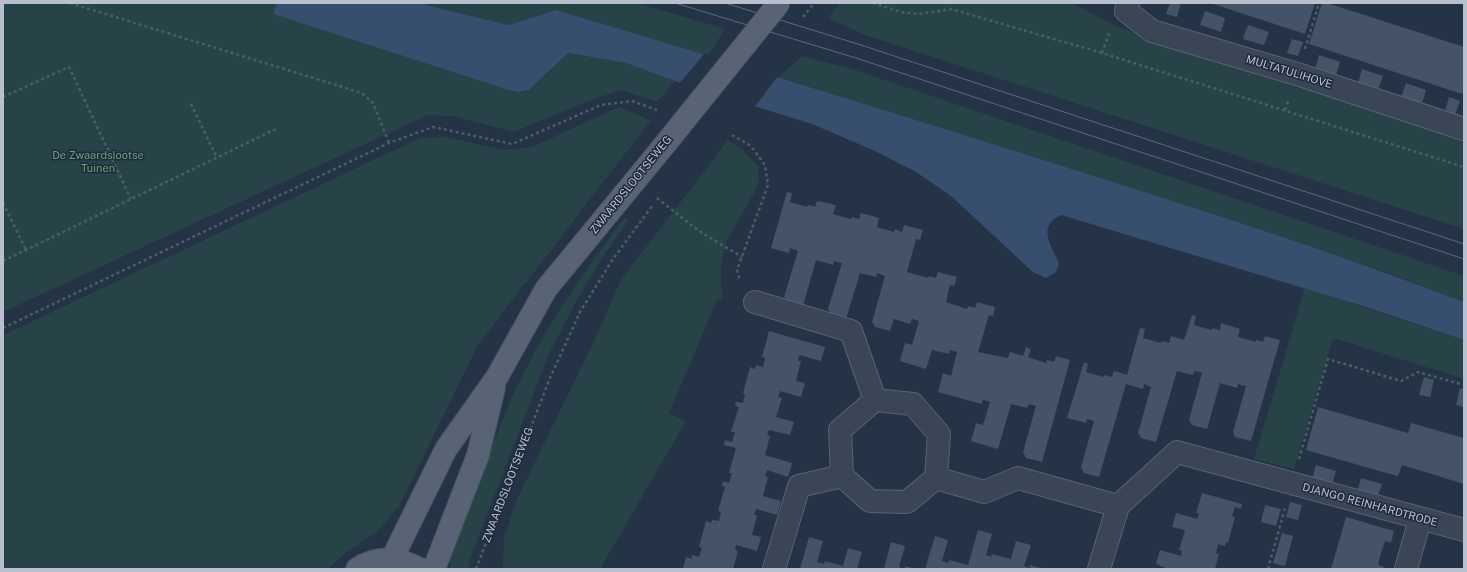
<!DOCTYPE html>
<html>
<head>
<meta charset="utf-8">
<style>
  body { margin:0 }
  #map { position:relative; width:1467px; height:572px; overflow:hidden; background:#253346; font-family:"Public Sans",sans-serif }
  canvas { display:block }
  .frame { position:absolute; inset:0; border:4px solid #b8c0ce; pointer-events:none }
</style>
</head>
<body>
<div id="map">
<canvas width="1467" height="572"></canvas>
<div class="frame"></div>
</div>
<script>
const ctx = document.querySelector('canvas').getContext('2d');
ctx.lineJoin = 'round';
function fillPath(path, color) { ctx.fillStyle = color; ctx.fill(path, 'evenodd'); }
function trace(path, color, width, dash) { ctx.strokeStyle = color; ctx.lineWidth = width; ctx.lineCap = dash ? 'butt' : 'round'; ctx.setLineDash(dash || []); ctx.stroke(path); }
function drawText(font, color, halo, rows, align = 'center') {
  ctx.font = font + ' "Public Sans",sans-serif'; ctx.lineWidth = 3; ctx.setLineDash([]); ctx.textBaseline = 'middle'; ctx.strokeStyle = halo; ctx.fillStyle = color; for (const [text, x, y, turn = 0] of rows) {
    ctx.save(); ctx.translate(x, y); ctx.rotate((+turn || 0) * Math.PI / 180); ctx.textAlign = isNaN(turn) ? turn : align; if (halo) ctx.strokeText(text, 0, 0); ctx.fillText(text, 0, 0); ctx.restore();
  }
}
fillPath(new Path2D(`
  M 3,3 L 277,3 L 274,14 L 519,92 L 529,90 L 568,53 L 626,63 L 675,81 L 657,102 L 621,90 L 583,103 L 514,132 L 452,116 L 428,115 L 3,312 Z
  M 425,3 L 637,3 L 725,29 L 708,56 L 556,10 L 509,25 L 426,5 Z
  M 840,3 L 1072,3 L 1118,27 L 1464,139 L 1464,229 L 865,35 L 828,18 Z
  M 802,56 L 852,69 L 1464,276 L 1464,302 L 1397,276 L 1240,223 L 779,77 Z
  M 619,107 L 651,120 L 478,345 L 399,506 L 377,532 L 345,553 L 328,569 L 3,569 L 3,335 L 420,138 L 444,137 L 505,150 L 532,147 Z
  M 728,140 L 744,151 L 758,166 L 759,184 L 726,242 L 721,266 L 721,286 L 723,297 L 716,302 L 669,414 L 686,421 L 600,569 L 503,569 L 504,539 L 516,501 L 596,337 L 621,280 Z
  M 625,217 L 628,221 L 606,252 L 579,296 L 549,354 L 471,556 L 468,569 L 450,569 C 451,539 467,511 478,483 C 491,448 504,414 520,380 C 549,322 585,269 625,217 Z
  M 1305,288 L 1464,340 L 1464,379 L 1337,339 L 1332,341 L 1294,469 L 1254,459 Z`), '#274347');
fillPath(new Path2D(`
  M 277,3 L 425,3 L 426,5 L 509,25 L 556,10 C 731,62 905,116 1078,171 C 1208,212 1337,253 1464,302 L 1464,340 L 1366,307 L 1061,215 C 1036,226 1052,246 1059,264 L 1056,272 L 1046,278 L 1033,272 L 951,196 L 916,172 L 875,151 L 812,124 L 683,84 L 626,63 L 568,53 L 529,90 L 519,92 L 509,90 L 273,14 Z`), '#374e6e');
fillPath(new Path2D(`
  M 705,53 L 779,75 L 753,109 L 679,84 Z`), '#253346');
fillPath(new Path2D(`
  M 1170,3 L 1181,3 L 1177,17 L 1166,14 Z
  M 1210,3 L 1315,3 L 1305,34 Z
  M 1322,3 L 1327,3 L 1464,47 L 1464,88 L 1462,94 L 1309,44 Z
  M 1205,11 L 1225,18 L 1221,32 L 1200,25 Z
  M 1248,25 L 1269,32 L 1264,45 L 1243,39 Z
  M 1292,39 L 1303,42 L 1298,56 L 1287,53 Z
  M 1319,55 L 1340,62 L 1336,76 L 1315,69 Z
  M 1362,69 L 1383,76 L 1378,90 L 1358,83 Z
  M 1406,83 L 1426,90 L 1422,104 L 1401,97 Z
  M 1449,97 L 1460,101 L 1455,115 L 1445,111 Z
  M 787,192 L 792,193 L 790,202 L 807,207 L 808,205 L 815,207 L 817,201 L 832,204 L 836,206 L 833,214 L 851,219 L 852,217 L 859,219 L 861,213 L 879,218 L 877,227 L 894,232 L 895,229 L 902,232 L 904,225 L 923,230 L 920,240 L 916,239 L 907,272 L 928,278 L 929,276 L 936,278 L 938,272 L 957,277 L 954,286 L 950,285 L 946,302 L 967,309 L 968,306 L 975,308 L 977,302 L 995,307 L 993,316 L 989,315 L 978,352 L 1008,358 L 1010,352 L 1023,356 L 1026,347 L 1031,349 L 1028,357 L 1046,363 L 1047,360 L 1054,362 L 1056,356 L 1070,360 L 1042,462 L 1026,458 L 1023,452 L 1036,406 L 1029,404 L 1027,408 L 1011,404 L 998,449 L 971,441 L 976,423 L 983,425 L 990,402 L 983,400 L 981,404 L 938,392 L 943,373 L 951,376 L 957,352 L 950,350 L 949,354 L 932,350 L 926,369 L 900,361 L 905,343 L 912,345 L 919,321 L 912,319 L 910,324 L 894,319 L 890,331 L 875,327 L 872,322 L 885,276 L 877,273 L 876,277 L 860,273 L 846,319 L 831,314 L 828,309 L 842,263 L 834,261 L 833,265 L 816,260 L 803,306 L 788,302 L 784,297 L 798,251 L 790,248 L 789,253 L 771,248 Z
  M 1192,315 L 1196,316 L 1194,325 L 1212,330 L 1212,328 L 1220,330 L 1221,323 L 1240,329 L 1238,337 L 1256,342 L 1256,340 L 1263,342 L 1265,336 L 1280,340 L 1251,441 L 1235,437 L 1233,432 L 1246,386 L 1238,384 L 1237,388 L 1220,383 L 1207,429 L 1192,425 L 1189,420 L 1202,373 L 1195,371 L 1193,375 L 1177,371 L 1156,442 L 1141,438 L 1138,433 L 1151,387 L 1144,384 L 1143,389 L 1126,384 L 1099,477 L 1084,473 L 1081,467 L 1094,421 L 1087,419 L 1086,423 L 1067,418 L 1084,362 L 1088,364 L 1086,372 L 1104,377 L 1104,375 L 1112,377 L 1114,371 L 1127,375 L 1140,328 L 1145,329 L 1143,338 L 1161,343 L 1162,341 L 1169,343 L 1171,336 L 1184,340 Z
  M 769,331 L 825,347 L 821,361 L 799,355 L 798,361 L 801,361 L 796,381 L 805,383 L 801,397 L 780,391 L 778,397 L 782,398 L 776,417 L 794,422 L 790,435 L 769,430 L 767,435 L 770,436 L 765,455 L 792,463 L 788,477 L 767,470 L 765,476 L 768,477 L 763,496 L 781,501 L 777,515 L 756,509 L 754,515 L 757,515 L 752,535 L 761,537 L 757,551 L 736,545 L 735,550 L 738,551 L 733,569 L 683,569 L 686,557 L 692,559 L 692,555 L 699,557 L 702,548 L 699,547 L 706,521 L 711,523 L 712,520 L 719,521 L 721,512 L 718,511 L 725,487 L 722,486 L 723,481 L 729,483 L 732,473 L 729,473 L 736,448 L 724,445 L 725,440 L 732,442 L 735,432 L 731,432 L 739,407 L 735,406 L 736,402 L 743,403 L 745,394 L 743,393 L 750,367 L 755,369 L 756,365 L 763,367 L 765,358 L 762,357 Z
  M 1424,377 L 1434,380 L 1430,397 L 1419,395 Z
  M 1460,388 L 1464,389 L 1464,407 L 1456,405 Z
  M 1318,407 L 1408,433 L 1411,423 L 1464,438 L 1464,484 L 1402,465 L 1398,476 L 1397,476 L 1306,450 Z
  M 1316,465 L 1336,471 L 1331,488 L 1311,482 Z
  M 1361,478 L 1382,484 L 1376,501 L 1356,495 Z
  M 1202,493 L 1242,504 L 1241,509 L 1235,507 L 1232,516 L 1235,517 L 1228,543 L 1226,542 L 1225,546 L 1218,544 L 1216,553 L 1219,554 L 1215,569 L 1168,569 L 1156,564 L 1160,550 L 1181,556 L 1182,551 L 1179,550 L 1185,530 L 1172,527 L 1176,513 L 1197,519 L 1199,514 L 1196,513 Z
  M 1290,502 L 1302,505 L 1298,520 L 1286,517 Z
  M 1265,505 L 1281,509 L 1276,526 L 1261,522 Z
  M 1346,517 L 1394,531 L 1391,543 L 1385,541 L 1381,553 L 1378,565 L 1384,567 L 1383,569 L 1331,569 Z
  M 978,530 L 992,534 L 986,555 L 991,557 L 992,554 L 1011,559 L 1016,541 L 1031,545 L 1024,566 L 1030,568 L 1030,565 L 1044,569 L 925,569 L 935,536 L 948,540 L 942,561 L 948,563 L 949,560 L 968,565 Z
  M 1282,533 L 1293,536 L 1285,566 L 1273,563 Z
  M 809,537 L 823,541 L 817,562 L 824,564 L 825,561 L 843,566 L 848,548 L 862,552 L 857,569 L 800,569 Z
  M 891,542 L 905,546 L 899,567 L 904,569 L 884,569 Z
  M 905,566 L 916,569 L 905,569 Z`), '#445368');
const minor = new Path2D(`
  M 1128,3 L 1126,11 L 1152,31 L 1297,74 L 1464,129
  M 755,302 L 851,331 L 875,400
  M 875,400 L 913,404 L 939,434 L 936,478 L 907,502 L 870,501 L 842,476 L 840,430 Z
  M 936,478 L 984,492 L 1018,478 L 1118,506
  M 774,569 L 799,486 L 842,476
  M 1099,569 L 1118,506 L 1177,452 L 1464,530
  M 1406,569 L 1420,519`);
const primary = new Path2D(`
  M 392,559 L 446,449 L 497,377 L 546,289 L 662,148
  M 357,569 C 377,555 400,558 420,569
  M 434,569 L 478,455 L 494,388`);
trace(minor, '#586372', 24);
trace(primary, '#434e5e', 24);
trace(new Path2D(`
  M 70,3 L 362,93 L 373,103 L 389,143
  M 873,3 L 901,12 L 919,14 L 951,9 L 1102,53 L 1464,167
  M 1305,49 L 1319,3
  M 1102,53 L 1110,31
  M 3,97 L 69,67 L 131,199
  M 191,104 L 217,158
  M 1285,110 L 1289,99
  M 732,135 L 751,146 L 765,165 L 768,185 L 737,270 L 740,281
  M 657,198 L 699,231 L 742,257
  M 3,203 L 26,250
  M 3,261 L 278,128
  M 3,328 L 389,143 L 433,127 L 512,144 L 601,105 L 632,101 L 657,110
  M 1299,459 L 1328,359 L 1401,381 L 1418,372 L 1464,385
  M 476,569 L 550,378 L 580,312 L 613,259 L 652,206
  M 1268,569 L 1285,508`), '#466062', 2.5, [3, 3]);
trace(minor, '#3a4555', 22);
trace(primary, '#586475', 22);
trace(new Path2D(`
  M 675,3 L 856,58 L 1464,259
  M 725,3 L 861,45 L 1464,244`), '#5c697c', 1);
const primaryBridge = new Path2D(`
  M 662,148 L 779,3`);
trace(primaryBridge, '#434e5e', 24, []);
trace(new Path2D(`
  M 803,17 L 814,3`), '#466062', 2.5, [3, 3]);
trace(primaryBridge, '#586475', 22);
drawText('11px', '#b8c0ce', '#1e2a3b', [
  ["MULTATULIHOVE",1289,72,17],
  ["ZWAARDSLOOTSEWEG",631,185,-51],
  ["ZWAARDSLOOTSEWEG",508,485,-69],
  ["DJANGO REINHARDTRODE",1370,505,15]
]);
drawText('11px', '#6da179', '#1e2a3b', [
  ["De Zwaardslootse",98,156],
  ["Tuinen",98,169]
]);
</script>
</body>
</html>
